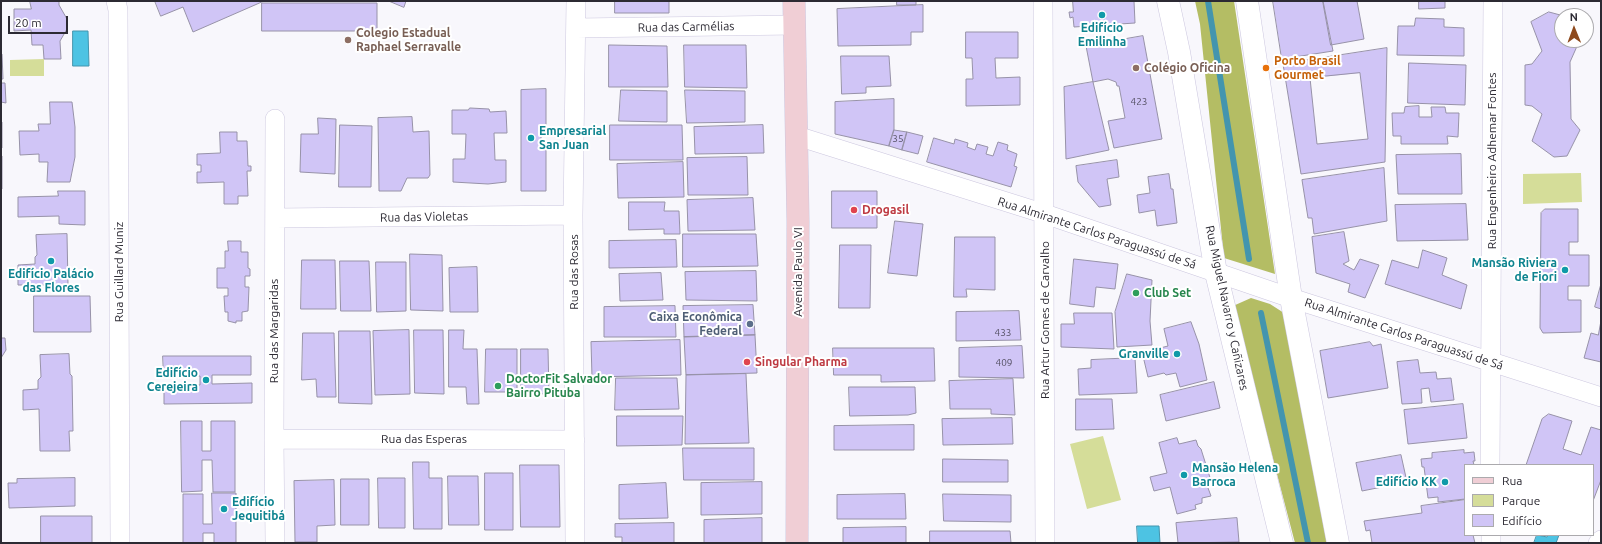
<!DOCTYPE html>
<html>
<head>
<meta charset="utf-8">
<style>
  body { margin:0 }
  #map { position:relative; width:1602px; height:544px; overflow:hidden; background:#f8f7fc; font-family:Ubuntu,sans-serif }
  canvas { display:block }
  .frame { position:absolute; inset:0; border:2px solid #2c2a33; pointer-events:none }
  .legend { position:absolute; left:1464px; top:464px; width:130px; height:72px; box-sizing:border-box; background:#fff; border:1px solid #abaaad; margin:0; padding:5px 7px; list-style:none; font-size:12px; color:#2c2a33 }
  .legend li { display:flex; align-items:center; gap:8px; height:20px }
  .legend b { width:20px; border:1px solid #abaaad }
  .north { position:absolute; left:1554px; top:8px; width:40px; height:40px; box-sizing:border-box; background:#fff; border:1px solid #abaaad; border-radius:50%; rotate:359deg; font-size:11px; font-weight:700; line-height:16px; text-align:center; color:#2c2a33 }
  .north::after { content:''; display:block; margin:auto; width:14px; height:18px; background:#8e4a1d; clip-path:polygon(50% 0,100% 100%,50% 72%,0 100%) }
  .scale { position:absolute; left:8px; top:16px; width:60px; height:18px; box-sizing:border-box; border:2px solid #2c2a33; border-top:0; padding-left:5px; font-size:12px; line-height:14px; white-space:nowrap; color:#2c2a33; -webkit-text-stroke:3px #fff; paint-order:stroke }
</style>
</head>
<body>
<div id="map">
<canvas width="1602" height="544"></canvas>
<div class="frame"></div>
<ul class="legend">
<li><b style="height:5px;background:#f0ced5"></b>Rua</li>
<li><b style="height:11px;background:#d5dd99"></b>Parque</li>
<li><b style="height:11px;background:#d0c5f6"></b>Edifício</li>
</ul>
<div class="north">N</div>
<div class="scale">20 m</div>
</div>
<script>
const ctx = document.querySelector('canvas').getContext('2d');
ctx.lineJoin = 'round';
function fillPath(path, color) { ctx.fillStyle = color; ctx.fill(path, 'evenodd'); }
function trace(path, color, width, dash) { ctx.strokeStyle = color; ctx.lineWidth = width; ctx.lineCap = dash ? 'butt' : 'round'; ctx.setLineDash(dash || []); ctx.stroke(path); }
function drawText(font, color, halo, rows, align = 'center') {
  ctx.font = font + ' Ubuntu,sans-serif'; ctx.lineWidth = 4; ctx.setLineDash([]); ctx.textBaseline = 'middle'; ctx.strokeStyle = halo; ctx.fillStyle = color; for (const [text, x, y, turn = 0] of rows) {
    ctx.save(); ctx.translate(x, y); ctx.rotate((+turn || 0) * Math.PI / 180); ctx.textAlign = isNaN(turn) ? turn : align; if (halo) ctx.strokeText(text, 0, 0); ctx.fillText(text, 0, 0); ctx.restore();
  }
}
fillPath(new Path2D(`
  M 44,59 L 44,76 L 10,76 L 10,60 Z
  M 1581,173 L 1582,202 L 1523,204 L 1523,174 Z
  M 1103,436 L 1121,500 L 1087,509 L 1070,444 Z`), '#d5dd99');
fillPath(new Path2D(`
  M 1195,1 L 1234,1 L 1275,274 L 1224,258 L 1200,24 Z
  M 1251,298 L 1270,304 L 1284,313 L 1332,543 L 1295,543 L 1233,306 Z`), '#b4bd64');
const water = new Path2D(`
  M 73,31 L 88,31 L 89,66 L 73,66 Z
  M 1137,526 L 1159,526 L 1160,543 L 1138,543 Z
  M 1537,535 L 1547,537 L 1548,535 L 1559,535 L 1556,543 L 1534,543 Z`);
fillPath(water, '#4dc3e3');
trace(water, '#4395ae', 1);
trace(new Path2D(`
  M 1208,1 L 1249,259
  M 1261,313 L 1308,543`), '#4395ae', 6);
const building = new Path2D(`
  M 30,1 L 59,1 L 59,5 L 67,19 L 67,29 L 60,41 L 61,59 L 44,59 L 43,45 L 32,45 L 31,30 L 14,31 L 14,9 L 31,9 Z
  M 155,1 L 264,1 L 193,32 L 183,7 L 161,16 Z
  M 389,1 L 406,1 L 404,7 Z
  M 615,1 L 669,1 L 669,13 L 615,13 Z
  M 897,1 L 916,1 L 916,5 L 897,5 Z
  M 1073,1 L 1134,1 L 1135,23 L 1074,27 L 1073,17 L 1070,18 L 1069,12 L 1073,12 Z
  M 1273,1 L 1323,1 L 1333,51 L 1282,59 Z
  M 1323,1 L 1357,1 L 1364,39 L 1331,45 Z
  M 1419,1 L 1445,1 L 1445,8 L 1419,9 Z
  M 262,3 L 377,3 L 377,31 L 262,31 Z
  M 923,5 L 923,32 L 911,32 L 911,45 L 838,46 L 837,9 Z
  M 1549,12 L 1564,16 L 1562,16 L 1562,40 L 1576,40 L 1578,44 L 1570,62 L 1571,119 L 1580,130 L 1567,156 L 1554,157 L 1532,141 L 1542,114 L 1532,106 L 1525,105 L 1525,65 L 1532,64 L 1542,51 L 1531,22 Z
  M 1416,18 L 1444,19 L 1444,27 L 1464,28 L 1464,56 L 1397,55 L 1398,26 L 1414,26 Z
  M 966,32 L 1018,32 L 1018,58 L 995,58 L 996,78 L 1020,77 L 1020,105 L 966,106 L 966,79 L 973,79 L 972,58 L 966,58 Z
  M 1143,36 L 1162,139 L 1114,148 L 1108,121 L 1125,118 L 1119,86 L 1117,86 L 1116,82 L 1108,79 L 1093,82 L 1086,46 Z
  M 609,45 L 667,46 L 668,87 L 609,87 Z
  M 684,45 L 746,45 L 747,88 L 685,87 Z
  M 1387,48 L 1385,162 L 1301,174 L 1283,64 Z
  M 1,54 L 2,54 L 3,79 L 1,79 Z
  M 841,56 L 889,56 L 891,86 L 866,87 L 866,93 L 842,94 Z
  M 1409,63 L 1466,65 L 1465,105 L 1408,103 Z
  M 1360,73 L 1368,139 L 1317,144 L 1310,78 Z
  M 1093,82 L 1109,150 L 1066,159 L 1064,87 Z
  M 1,83 L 5,83 L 6,103 L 1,102 Z
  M 546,89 L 546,135 L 541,135 L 541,148 L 546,149 L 546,191 L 521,191 L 521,90 Z
  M 621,90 L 667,91 L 667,122 L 619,121 Z
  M 685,90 L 745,91 L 745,122 L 687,123 Z
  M 894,99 L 894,130 L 889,146 L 835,134 L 835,102 Z
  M 50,102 L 72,102 L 75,127 L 75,157 L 70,182 L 47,182 L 48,162 L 39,162 L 39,154 L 20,155 L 19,131 L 39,131 L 38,124 L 50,124 Z
  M 1419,106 L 1419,117 L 1432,117 L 1431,107 L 1445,107 L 1446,113 L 1459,113 L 1458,137 L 1447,136 L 1448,144 L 1401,144 L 1401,136 L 1393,136 L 1392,113 L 1404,113 L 1405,107 Z
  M 470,108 L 489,109 L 490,112 L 506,111 L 507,133 L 494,133 L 495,160 L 506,160 L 506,182 L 488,184 L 453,182 L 453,159 L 465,159 L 466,134 L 452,134 L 452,110 L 468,110 Z
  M 412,117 L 413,132 L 429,131 L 430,175 L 428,178 L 407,178 L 401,191 L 379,191 L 378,118 Z
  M 318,118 L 336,119 L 335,174 L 300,172 L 301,134 L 318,134 Z
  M 1,122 L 2,122 L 2,148 L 1,148 Z
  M 340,125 L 372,126 L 371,187 L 339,187 Z
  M 610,125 L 682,125 L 683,160 L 610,160 Z
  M 763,125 L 764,153 L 695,154 L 694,127 Z
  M 894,130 L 907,132 L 902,150 L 889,146 Z
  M 220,132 L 237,132 L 237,141 L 247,141 L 248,166 L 251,166 L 251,171 L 247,171 L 248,196 L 238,196 L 238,204 L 224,204 L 224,182 L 197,183 L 197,172 L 201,172 L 201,165 L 197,165 L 197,154 L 220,153 Z
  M 907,132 L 923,136 L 918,154 L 902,150 Z
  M 934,138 L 954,144 L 955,139 L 968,143 L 967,147 L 975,150 L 977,144 L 988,147 L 986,154 L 993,156 L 998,142 L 1008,145 L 1007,150 L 1017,154 L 1014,166 L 1017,167 L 1011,187 L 927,162 Z
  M 1461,154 L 1462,194 L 1398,194 L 1396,155 Z
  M 1,156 L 2,156 L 2,189 L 1,189 Z
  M 747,157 L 748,195 L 688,195 L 687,158 Z
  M 1117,160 L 1119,177 L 1107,179 L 1111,205 L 1099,207 L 1078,182 L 1076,166 Z
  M 683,162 L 684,197 L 618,198 L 617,164 Z
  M 1384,168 L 1387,221 L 1314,234 L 1312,218 L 1308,218 L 1302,180 Z
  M 1169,174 L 1171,189 L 1173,189 L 1177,223 L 1157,226 L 1155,210 L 1139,213 L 1137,195 L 1150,193 L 1148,177 Z
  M 58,191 L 85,191 L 85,225 L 59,224 L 59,216 L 18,217 L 18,197 L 58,196 Z
  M 832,191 L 877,191 L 877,228 L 832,228 Z
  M 753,198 L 755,230 L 688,231 L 687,200 Z
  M 629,202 L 665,202 L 664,211 L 679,211 L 680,234 L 664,234 L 664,229 L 629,230 Z
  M 1466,204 L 1468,240 L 1397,241 L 1395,205 Z
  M 1545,209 L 1578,209 L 1578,242 L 1569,242 L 1569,255 L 1589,255 L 1589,286 L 1568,286 L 1568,300 L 1581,300 L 1581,332 L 1543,333 L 1540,328 L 1541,213 Z
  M 895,221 L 923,224 L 917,276 L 888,273 Z
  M 1344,232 L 1349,261 L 1343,264 L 1354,270 L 1360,259 L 1379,265 L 1365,298 L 1348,292 L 1350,284 L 1316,273 L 1312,237 Z
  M 67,234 L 68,285 L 18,285 L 18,265 L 35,264 L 35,257 L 37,255 L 36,235 Z
  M 683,234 L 756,234 L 758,266 L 683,267 Z
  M 955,237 L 995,237 L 995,290 L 966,289 L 967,297 L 954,297 Z
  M 676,240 L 677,267 L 609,268 L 609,241 Z
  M 228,241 L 241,241 L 241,252 L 248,252 L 248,268 L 250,269 L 250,276 L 245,276 L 245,287 L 249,287 L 248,311 L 242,312 L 242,321 L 236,321 L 236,323 L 228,321 L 228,312 L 225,312 L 224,296 L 228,296 L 228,288 L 217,288 L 217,268 L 225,268 L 225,251 L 228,251 Z
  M 840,245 L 871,245 L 870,308 L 839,308 Z
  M 1423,250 L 1447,258 L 1442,275 L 1467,285 L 1461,309 L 1385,284 L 1392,260 L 1418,268 Z
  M 410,254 L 442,255 L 443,311 L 411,310 Z
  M 1074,259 L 1118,264 L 1115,289 L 1096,287 L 1094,307 L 1070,304 Z
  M 302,260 L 335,260 L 336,309 L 301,309 Z
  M 340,261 L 369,261 L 371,311 L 341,311 Z
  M 376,262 L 406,262 L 406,311 L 377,312 Z
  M 477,267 L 478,312 L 450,312 L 449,268 Z
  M 756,271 L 757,301 L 686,300 L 685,272 Z
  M 661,273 L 663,300 L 620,301 L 619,274 Z
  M 1127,274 L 1152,280 L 1150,321 L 1152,345 L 1117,347 L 1115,312 Z
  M 1601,284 L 1601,309 L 1595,307 Z
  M 34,296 L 90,296 L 91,332 L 34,332 Z
  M 753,305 L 755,335 L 684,337 L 683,306 Z
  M 675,306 L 676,337 L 604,337 L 604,307 Z
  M 1019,311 L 1021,340 L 956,341 L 956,312 Z
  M 1074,313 L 1112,313 L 1114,349 L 1061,347 L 1061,324 L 1074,324 Z
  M 1601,321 L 1601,362 L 1584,358 L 1591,333 L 1598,335 Z
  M 1191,322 L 1199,344 L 1207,380 L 1180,387 L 1176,373 L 1166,375 L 1164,373 L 1148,377 L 1143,356 L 1161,351 L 1160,348 L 1168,346 L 1164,329 Z
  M 409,330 L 410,394 L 375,395 L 373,331 Z
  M 414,330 L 443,330 L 444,394 L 415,393 Z
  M 449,330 L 464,330 L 463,349 L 477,349 L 479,404 L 467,404 L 466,387 L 449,387 Z
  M 339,331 L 370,331 L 372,404 L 339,403 Z
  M 303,333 L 334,333 L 336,397 L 317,397 L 316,379 L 302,380 Z
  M 755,335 L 757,373 L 686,375 L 684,337 Z
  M 1,338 L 5,338 L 6,350 L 1,358 Z
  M 680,340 L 681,375 L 592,377 L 591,342 Z
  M 1370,342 L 1373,346 L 1381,344 L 1388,388 L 1328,398 L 1320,351 Z
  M 1022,346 L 1024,378 L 959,377 L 959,348 Z
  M 833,348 L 934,348 L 935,381 L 881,382 L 881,375 L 834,375 Z
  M 486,349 L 517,349 L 517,392 L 485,392 Z
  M 521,349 L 548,349 L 549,394 L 521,393 Z
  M 69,354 L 70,374 L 72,376 L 73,431 L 69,431 L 70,451 L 40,451 L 39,409 L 23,410 L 23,390 L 38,389 L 38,380 L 41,377 L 40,355 Z
  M 163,356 L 251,356 L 251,375 L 212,375 L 212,384 L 252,383 L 252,403 L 164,404 L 164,385 L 200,385 L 200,376 L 164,376 Z
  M 1135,358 L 1137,393 L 1079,395 L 1078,369 L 1091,368 L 1091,360 Z
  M 1418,360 L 1420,373 L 1436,372 L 1437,379 L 1451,378 L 1454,400 L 1431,402 L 1429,388 L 1421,389 L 1422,403 L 1402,404 L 1397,362 Z
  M 746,374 L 749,443 L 685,444 L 686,375 Z
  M 616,378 L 677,378 L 679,409 L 615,410 Z
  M 1013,379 L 1015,415 L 991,414 L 991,409 L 950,409 L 949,381 Z
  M 1214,382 L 1220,408 L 1166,421 L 1160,395 Z
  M 849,387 L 915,387 L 916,413 L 908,415 L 850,416 Z
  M 1076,399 L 1112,399 L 1114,429 L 1076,430 Z
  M 1463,404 L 1467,438 L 1408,444 L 1404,410 Z
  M 1549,414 L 1572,421 L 1563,449 L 1581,455 L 1591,427 L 1601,430 L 1601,480 L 1593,501 L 1593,465 L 1526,465 L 1542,419 Z
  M 617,416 L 683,416 L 682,445 L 617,446 Z
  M 1012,418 L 1013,444 L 943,445 L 942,419 Z
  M 181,421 L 202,421 L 202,451 L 211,451 L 211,421 L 235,421 L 235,492 L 213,492 L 212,460 L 202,460 L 202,491 L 182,492 Z
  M 914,425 L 914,450 L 834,450 L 834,426 Z
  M 1177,438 L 1179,444 L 1196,440 L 1198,446 L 1201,449 L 1212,484 L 1208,488 L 1211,496 L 1202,498 L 1202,503 L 1195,505 L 1196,509 L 1177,514 L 1170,487 L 1154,491 L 1150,477 L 1167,473 L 1159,443 Z
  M 683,448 L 754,448 L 754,480 L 684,480 Z
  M 1464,450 L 1464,453 L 1474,452 L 1475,461 L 1473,461 L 1474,465 L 1465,465 L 1465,499 L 1438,502 L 1438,497 L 1428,498 L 1424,467 L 1422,467 L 1421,459 L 1432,458 L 1432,453 Z
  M 1401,455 L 1407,482 L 1362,491 L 1356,463 Z
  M 943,459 L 1008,460 L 1008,482 L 943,482 Z
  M 413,462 L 429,462 L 429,478 L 442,478 L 442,529 L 414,529 Z
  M 520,465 L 559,465 L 560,527 L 521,527 Z
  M 485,473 L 513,473 L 513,530 L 485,530 Z
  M 448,476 L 478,476 L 479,525 L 449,525 Z
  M 75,478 L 75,506 L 9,508 L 8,483 L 17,483 L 17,479 Z
  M 378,478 L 405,478 L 405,528 L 379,528 Z
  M 341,479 L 369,479 L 369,525 L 341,525 Z
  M 334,480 L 335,525 L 317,526 L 317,542 L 295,542 L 294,481 Z
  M 762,482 L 762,514 L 701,515 L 701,483 Z
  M 666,483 L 668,518 L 619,519 L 619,485 Z
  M 212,493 L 236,493 L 236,543 L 214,543 L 214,533 L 203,533 L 203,543 L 183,543 L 183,494 L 203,494 L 203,524 L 212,524 Z
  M 905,494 L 906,519 L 837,519 L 837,495 Z
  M 943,494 L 1011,495 L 1011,522 L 944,521 Z
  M 1465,500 L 1465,535 L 1473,535 L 1475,543 L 1372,543 L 1370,530 L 1366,531 L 1364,521 L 1422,513 L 1421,506 Z
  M 41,516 L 92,516 L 92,543 L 41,543 Z
  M 762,518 L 762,543 L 704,543 L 704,520 Z
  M 1237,518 L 1239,542 L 1178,543 L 1176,523 Z
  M 674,523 L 674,543 L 622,543 L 622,537 L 615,537 L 615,524 Z
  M 906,527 L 906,543 L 843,543 L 843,528 Z
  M 930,531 L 1010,531 L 1011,543 L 930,543 Z`);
fillPath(building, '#d0c5f6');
trace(building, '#9792a8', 1);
const minor = new Path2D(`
  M 116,1 L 118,10 L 120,543
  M 1043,1 L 1045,543
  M 576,28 L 795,25
  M 275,119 L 274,439 L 275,543
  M 797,136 L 1045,214 L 1291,298 L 1601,397
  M 275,218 L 573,215
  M 274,439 L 575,440
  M 1490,465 L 1493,1
  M 1491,535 L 1491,543
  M 575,543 L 573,215 L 576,1
  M 1598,543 L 1601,540`);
const tertiary = new Path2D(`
  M 1168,1 L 1179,52 L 1216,273 L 1282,543
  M 1247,1 L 1291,298 L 1338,543`);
const secondary = new Path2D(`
  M 794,1 L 798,221 L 797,543`);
trace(minor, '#ccc7df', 20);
trace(tertiary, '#ccc7df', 23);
trace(secondary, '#ccc7df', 23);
trace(minor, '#fff', 19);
trace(tertiary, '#fff', 22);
trace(secondary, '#f0ced5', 22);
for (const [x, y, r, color] of [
  [1102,15,4,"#0f9aa8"],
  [348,40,4,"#8d6e63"],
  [1136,68,4,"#8d6e63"],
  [1266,68,4,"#e8710a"],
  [531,138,4,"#0f9aa8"],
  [854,210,4,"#e0444e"],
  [51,261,4,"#0f9aa8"],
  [1565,270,4,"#0f9aa8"],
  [1136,293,4,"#2e9e5b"],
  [750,324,4,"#5c6f8a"],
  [1177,354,4,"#0f9aa8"],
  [747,362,4,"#e0444e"],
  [206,380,4,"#0f9aa8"],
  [498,386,4,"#2e9e5b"],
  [1184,475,4,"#0f9aa8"],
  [1445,482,4,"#0f9aa8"],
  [224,509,4,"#0f9aa8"]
]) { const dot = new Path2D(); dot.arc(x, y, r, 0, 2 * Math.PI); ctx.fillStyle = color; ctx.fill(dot); trace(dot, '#fff', 1.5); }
drawText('10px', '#555164', null, [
  ["423",1139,102],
  ["35",898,139],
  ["433",1003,333],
  ["409",1004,363]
]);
drawText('12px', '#2c2a33', '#fff', [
  ["Rua das Carmélias",686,27,-1],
  ["Rua Engenheiro Adhemar Fontes",1492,161,-90],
  ["Rua das Violetas",424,217,-1],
  ["Rua Almirante Carlos Paraguassú de Sá",1097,233,18],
  ["Rua Guillard Muniz",119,272,-90],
  ["Rua das Rosas",574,272,-90],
  ["Avenida Paulo VI",798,272,-90],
  ["Rua Miguel Navarro y Cañizares",1227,308,78],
  ["Rua Artur Gomes de Carvalho",1045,320,-90],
  ["Rua das Margaridas",274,331,-90],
  ["Rua Almirante Carlos Paraguassú de Sá",1404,334,18],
  ["Rua das Esperas",424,439]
]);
drawText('bold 12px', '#0d838f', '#fff', [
  ["Edifício",1102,28,"center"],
  ["Emilinha",1102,42,"center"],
  ["Empresarial",539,131,"left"],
  ["San Juan",539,145,"left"],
  ["Mansão Riviera",1557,263],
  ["de Fiori",1557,277],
  ["Edifício Palácio",51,274,"center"],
  ["das Flores",51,288,"center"],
  ["Granville",1169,354],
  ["Edifício",198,373],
  ["Cerejeira",198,387],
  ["Mansão Helena",1192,468,"left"],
  ["Barroca",1192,482,"left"],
  ["Edifício KK",1437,482],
  ["Edifício",232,502,"left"],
  ["Jequitibá",232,516,"left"]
], 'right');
drawText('bold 12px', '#785e54', '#fff', [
  ["Colegio Estadual",356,33],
  ["Raphael Serravalle",356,47],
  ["Colégio Oficina",1144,68]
], 'left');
drawText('bold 12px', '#c56008', '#fff', [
  ["Porto Brasil",1274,61],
  ["Gourmet",1274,75]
], 'left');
drawText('bold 12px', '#be3a42', '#fff', [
  ["Drogasil",862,210],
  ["Singular Pharma",755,362]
], 'left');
drawText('bold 12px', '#27864d', '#fff', [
  ["Club Set",1144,293],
  ["DoctorFit Salvador",506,379],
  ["Bairro Pituba",506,393]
], 'left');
drawText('bold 12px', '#4e5e75', '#fff', [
  ["Caixa Econômica",742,317],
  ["Federal",742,331]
], 'right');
</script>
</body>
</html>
